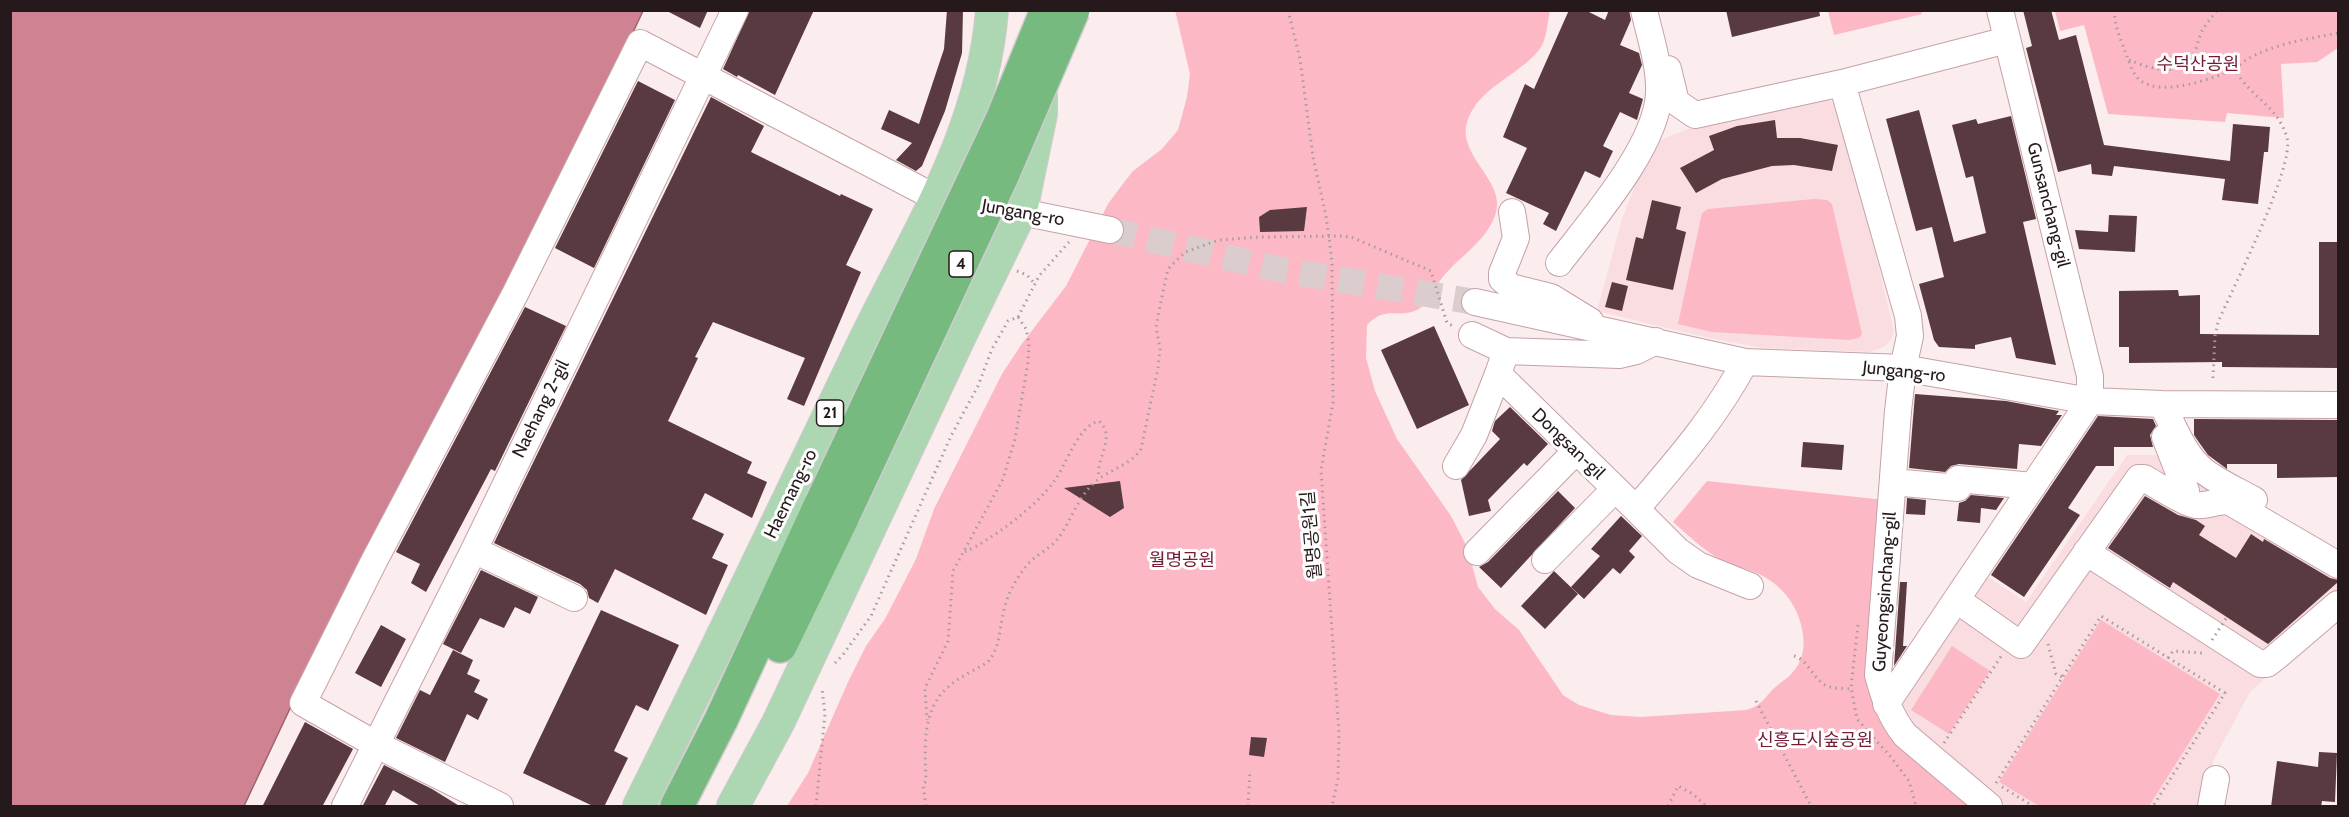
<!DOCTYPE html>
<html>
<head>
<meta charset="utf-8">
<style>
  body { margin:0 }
  #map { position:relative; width:2349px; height:817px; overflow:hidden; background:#fbecee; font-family:Cabin,sans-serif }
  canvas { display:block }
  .frame { position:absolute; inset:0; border:12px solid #26191b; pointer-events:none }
</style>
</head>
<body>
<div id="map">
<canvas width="2349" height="817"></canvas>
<div class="frame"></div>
</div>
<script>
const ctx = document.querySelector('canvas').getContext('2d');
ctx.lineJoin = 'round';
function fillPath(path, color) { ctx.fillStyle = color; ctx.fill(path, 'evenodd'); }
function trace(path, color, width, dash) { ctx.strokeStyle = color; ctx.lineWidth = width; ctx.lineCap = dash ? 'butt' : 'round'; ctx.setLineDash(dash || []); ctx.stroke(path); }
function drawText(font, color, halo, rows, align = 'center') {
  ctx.font = font + ' Cabin,"Noto Sans KR",sans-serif'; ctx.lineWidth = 6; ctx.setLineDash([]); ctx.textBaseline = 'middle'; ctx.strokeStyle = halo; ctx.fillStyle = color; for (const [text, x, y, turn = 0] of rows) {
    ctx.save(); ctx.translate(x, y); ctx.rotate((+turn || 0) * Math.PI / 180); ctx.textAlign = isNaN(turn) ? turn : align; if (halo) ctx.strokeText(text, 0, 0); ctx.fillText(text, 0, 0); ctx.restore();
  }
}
fillPath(new Path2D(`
  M 1829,100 L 1837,105 L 1857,175 L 1894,331 L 1891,340 L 1885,346 L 1870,352 L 1763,348 L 1709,338 L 1597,311 L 1622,219 L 1640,173 L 1655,147 L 1661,140 L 1705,122 Z
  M 2127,455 L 2178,455 L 2338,554 L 2338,615 L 2250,692 L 2214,759 L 2203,806 L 2004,806 L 1925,743 L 1897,706 L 1985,575 L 2026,602 Z`), '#f9dde1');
fillPath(new Path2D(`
  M 1175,10 L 1550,11 C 1547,23 1547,40 1539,50 C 1518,76 1481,86 1468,119 C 1454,156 1509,181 1495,216 C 1483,245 1460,255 1442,278 C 1434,288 1429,304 1417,310 C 1398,319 1386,305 1367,325 L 1366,358 L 1375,391 L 1397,439 L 1451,516 L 1467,547 L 1478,587 L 1495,609 L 1519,630 L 1563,695 L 1579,705 L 1611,715 L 1641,717 L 1746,710 C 1764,705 1765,695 1778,685 C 1782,681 1788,678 1792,673 C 1802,662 1805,649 1803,635 C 1800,607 1781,582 1754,572 C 1741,567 1728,565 1716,557 C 1700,547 1687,534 1673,522 L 1707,481 L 1885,500 L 1872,698 L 1877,715 L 1887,733 L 1973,806 L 787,806 L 808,773 L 848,682 L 866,646 L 885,619 L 916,559 L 934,509 L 1002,374 L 1021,345 L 1066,286 L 1108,204 L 1122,185 L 1133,171 L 1162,149 L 1178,130 L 1187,97 L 1190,74 Z
  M 1921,10 L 1922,14 L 1834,35 L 1828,11 Z
  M 2055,11 L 2338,11 L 2338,48 L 2317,62 L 2281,64 L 2284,118 L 2227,113 L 2225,122 L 2108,114 L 2084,25 L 2060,31 Z
  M 1814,199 L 1827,200 L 1832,204 L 1862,334 L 1859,338 L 1849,340 L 1712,332 L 1678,324 L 1702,213 L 1708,209 Z
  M 2101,620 L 2220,694 L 2149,806 L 2039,806 L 1999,782 Z
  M 1952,646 L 1990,671 L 1949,734 L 1911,710 Z`), '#fdb8c5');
const water = new Path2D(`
  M 10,11 L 643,11 L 511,291 L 329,626 L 244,806 L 11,806 Z`);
fillPath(water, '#cf8392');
trace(water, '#9c636e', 1.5);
fillPath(new Path2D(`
  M 665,10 L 708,10 L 700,28 Z
  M 750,10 L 814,10 L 775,95 L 738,75 L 737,77 L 723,69 Z
  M 947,10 L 963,10 L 962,53 L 945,111 L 922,166 L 916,171 L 896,160 L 912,143 L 881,129 L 889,110 L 919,124 L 944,49 Z
  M 1569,10 L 1585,10 L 1605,20 L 1609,10 L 1629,10 L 1631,20 L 1620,45 L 1639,53 L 1642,65 L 1629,93 L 1643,99 L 1637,120 L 1620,112 L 1603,146 L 1613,151 L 1600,178 L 1585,171 L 1556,231 L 1543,224 L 1549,213 L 1506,193 L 1527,148 L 1503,137 L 1525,84 L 1534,89 Z
  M 1726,10 L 1819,10 L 1820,16 L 1732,37 Z
  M 2023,10 L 2051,10 L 2059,40 L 2076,35 L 2104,145 L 2230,161 L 2233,124 L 2270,127 L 2268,152 L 2264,152 L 2258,204 L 2222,200 L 2225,179 L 2114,166 L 2112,176 L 2092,174 L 2091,164 L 2058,172 L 2026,48 L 2032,46 Z
  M 638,81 L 675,100 L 594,268 L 555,248 Z
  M 711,97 L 764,126 L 751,152 L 840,196 L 841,194 L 873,209 L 846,265 L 861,272 L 804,406 L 787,399 L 805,358 L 713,322 L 695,357 L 698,358 L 668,421 L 752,462 L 747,473 L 767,482 L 752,518 L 705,493 L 692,519 L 724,534 L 712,558 L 728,565 L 706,615 L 615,569 L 598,603 L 589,598 L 587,590 L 580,584 L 494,543 Z
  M 1919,110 L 1954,242 L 1986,233 L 1973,176 L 1966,178 L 1952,125 L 1976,119 L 1978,124 L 2011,116 L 2036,219 L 2023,222 L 2056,365 L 2016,358 L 2011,337 L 1975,345 L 1975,349 L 1939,347 L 1934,340 L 1919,284 L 1944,277 L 1932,227 L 1916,231 L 1886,119 Z
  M 1775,120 L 1777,138 L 1800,138 L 1838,145 L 1832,171 L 1794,165 L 1772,166 L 1722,179 L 1696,193 L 1680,168 L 1714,150 L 1709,136 L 1737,126 Z
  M 1652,200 L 1681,207 L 1676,229 L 1686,232 L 1673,290 L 1626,280 L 1636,237 L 1643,239 Z
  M 1307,207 L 1304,231 L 1260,232 L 1259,217 L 1270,210 Z
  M 2109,215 L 2137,216 L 2135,252 L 2079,249 L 2075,230 L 2108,232 Z
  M 2319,242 L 2338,242 L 2338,368 L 2222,367 L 2222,362 L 2129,363 L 2129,347 L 2119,347 L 2119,291 L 2178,290 L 2179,296 L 2200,295 L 2200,334 L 2319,335 Z
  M 1612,282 L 1628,286 L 1622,311 L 1605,307 Z
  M 525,307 L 566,326 L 495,471 L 491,469 L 426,592 L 411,583 L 420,564 L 396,552 Z
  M 1434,326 L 1469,405 L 1417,429 L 1381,350 Z
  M 1915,394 L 2006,401 L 2059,411 L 2056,415 L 2062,415 L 2041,446 L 2019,444 L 2017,469 L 1959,464 L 1951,466 L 1945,472 L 1909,468 Z
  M 1510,407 L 1548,444 L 1527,466 L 1524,463 L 1488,500 L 1491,511 L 1469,516 L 1461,480 L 1500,439 L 1492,431 L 1495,421 Z
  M 2098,416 L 2153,419 L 2156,426 L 2150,435 L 2153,447 L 2114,447 L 2114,466 L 2096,466 L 2068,508 L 2080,515 L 2024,597 L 1991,575 Z
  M 2194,419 L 2338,420 L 2338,477 L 2277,478 L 2277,464 L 2227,464 L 2227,469 L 2208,455 L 2198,441 L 2194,435 Z
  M 1803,442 L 1844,445 L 1842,470 L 1801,467 Z
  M 1120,481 L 1124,508 L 1110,517 L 1064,488 Z
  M 1558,491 L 1575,508 L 1501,588 L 1479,567 L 1488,562 Z
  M 1971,495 L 2004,498 L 1996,510 L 1981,508 L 1980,523 L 1957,521 L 1959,503 L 1965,501 Z
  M 2145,496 L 2178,515 L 2196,520 L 2205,526 L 2199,535 L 2236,558 L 2251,534 L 2263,542 L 2264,539 L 2330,578 L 2338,580 L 2338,582 L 2268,644 L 2173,582 L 2170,588 L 2108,548 Z
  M 1907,498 L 1926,500 L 1925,515 L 1906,514 Z
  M 1621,516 L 1642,536 L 1629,551 L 1635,557 L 1620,574 L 1613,568 L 1584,599 L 1571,587 L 1600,556 L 1591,549 Z
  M 481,570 L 538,597 L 530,614 L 515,607 L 504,628 L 480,618 L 461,653 L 443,644 Z
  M 1554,571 L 1578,594 L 1545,629 L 1521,606 Z
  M 1900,582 L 1907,582 L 1903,646 L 1907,646 L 1894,666 Z
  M 601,610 L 679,645 L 648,711 L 636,705 L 614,751 L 628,758 L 604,807 L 595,807 L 523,773 Z
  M 381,625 L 406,639 L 381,687 L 355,673 Z
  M 453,650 L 473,660 L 467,674 L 480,680 L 474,692 L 488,699 L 478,720 L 467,714 L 445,762 L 396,738 L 420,690 L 430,695 Z
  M 305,722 L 353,749 L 322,807 L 262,807 Z
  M 1251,737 L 1267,738 L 1264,757 L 1249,755 Z
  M 2319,752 L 2337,753 L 2335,802 L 2322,801 L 2321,807 L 2271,807 L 2277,761 L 2318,767 Z
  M 384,765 L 432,789 L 461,807 L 422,807 L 393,790 L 384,807 L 362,807 Z`), '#583a40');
trace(new Path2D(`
  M 1110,230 L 1282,270 L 1475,302`), '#dbccce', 26, [26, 13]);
const minor = new Path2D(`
  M 1668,69 L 1676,102 L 1695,115 L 1842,83
  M 1002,208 L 1110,230
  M 1512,212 L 1516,238 L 1502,273 L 1502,279 L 1511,287 L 1551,297 L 1590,321
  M 1559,263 C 1591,221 1657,146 1659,93 C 1660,65 1650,37 1644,10
  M 1475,302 L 1745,362 L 1903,368 L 2090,401 L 2162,404 L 2338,405
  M 1472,335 L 1506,351
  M 1656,341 L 1636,351 L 1619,355 L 1506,351 L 1498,374 L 1636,509 C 1677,461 1715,418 1745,362
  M 2162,404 C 2174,427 2184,456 2205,472 C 2220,483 2238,491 2254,500
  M 2165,437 L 2186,491 L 2186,501
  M 1456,466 L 1474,435 L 1498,374
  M 1893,482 L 1958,488 L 1958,479 L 2033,486
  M 1636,509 L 1678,551 L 1698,565 L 1750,586
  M 474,550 L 574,598
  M 1477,552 L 1576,451
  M 2086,552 L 2260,664 L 2267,664 L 2276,657 L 2338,604
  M 1545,560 L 1615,489
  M 1957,600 L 2021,645 L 2139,478 L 2144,478 C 2155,484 2186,504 2196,505 C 2208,507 2220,499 2230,502 L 2338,565
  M 1886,704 L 2090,401 L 2090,376 L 2000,10
  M 345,806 L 474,550 L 735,10
  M 500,806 L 375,744 L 303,703 L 374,561 L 515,294 L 640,43 L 936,198 L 954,201
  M 1989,806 L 1905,735 C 1890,716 1884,697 1878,675 L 1898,411 L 1903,368 L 1910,336 L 1908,316 L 1842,83 L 2007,40
  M 2211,806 L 2216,779`);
const major = new Path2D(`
  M 639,806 C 715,654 788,500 862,346 C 914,238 983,133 992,10
  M 733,806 L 778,723 L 960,336 L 1021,211 L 1041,114 L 1041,95`);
const highway = new Path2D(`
  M 780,646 L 843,516
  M 677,806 L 721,720 L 821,504`);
trace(minor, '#c5a2a8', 28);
trace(major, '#cfcccd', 34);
trace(highway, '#cfcccd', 36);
trace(new Path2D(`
  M 1288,10 L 1300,59 L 1313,157 L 1326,216 L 1332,261 L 1333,403 L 1321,470 L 1339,733 L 1338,779 L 1332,806
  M 2115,10 C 2113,23 2121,40 2125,51 C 2129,61 2132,74 2140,80 C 2162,98 2213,78 2235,69
  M 2129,60 C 2146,67 2171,76 2187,63 C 2197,56 2197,39 2203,29 C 2207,23 2212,17 2217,10
  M 1017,271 L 1027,275 L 1035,284
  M 1018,317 L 1039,276 L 1069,242
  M 2213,378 L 2215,336 L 2218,322 C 2232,290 2295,166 2287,138 C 2278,105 2249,97 2235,69 C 2257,46 2308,39 2338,33
  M 965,552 C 994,538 1037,506 1055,480 C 1067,463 1078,426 1099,421 C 1117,437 1095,459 1099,478
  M 1858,625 L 1851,687 L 1857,719 L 1890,756 L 1909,781 L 1916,806
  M 2048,644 L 2056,674 L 2062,677
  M 1794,656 C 1809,660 1812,679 1827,686 C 1834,689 1844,688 1852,689
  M 2168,658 L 2173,651 L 2202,653
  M 835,663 L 842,656 L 871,616 L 951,436 L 978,386 L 992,349 L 1008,321 L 1018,317 L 1026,329 L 1029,343 L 1028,362 L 1015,439 L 1003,479 L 953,571 L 948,641 L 925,688 L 927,720
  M 1756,701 L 1811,806
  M 1944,743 L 2002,655
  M 1996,783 L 2101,616 L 2225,693 L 2153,806
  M 2002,787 L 2033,806
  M 816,806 L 825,714 L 822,688
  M 926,806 L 923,785 L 926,781 C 925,748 921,711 948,687 C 959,677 975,670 988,662 C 1001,646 999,629 1004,610 C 1007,595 1015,581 1024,569 C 1032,557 1045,552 1055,542 C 1070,525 1076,500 1093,484 C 1107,470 1130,466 1141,449 L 1158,368 L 1160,349 L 1156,327 L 1161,301 L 1168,269 L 1185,252 L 1219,240 L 1260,237 L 1341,236 L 1351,237 L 1431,271 L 1447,323 L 1453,326
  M 1248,806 L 1250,770
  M 1668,806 L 1678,786 L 1693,794 L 1706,806`), '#a99b9d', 3, [1.5, 4.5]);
trace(minor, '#fff', 26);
trace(major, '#add6b3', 32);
trace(highway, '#76ba80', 33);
const highwayBridge = new Path2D(`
  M 821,504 L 1002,120 L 1047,10
  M 843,516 L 1002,176 L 1073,10`);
trace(highwayBridge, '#cfcccd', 36, []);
trace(new Path2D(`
  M 2212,640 L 2227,617`), '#a99b9d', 3, [1.5, 4.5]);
trace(highwayBridge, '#76ba80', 33);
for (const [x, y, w] of [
  [961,264,24],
  [830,413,27]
]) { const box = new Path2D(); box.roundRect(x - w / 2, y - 13, w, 26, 4.5); ctx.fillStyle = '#fefefe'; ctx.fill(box); trace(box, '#26191b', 1.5); }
drawText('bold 16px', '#26191b', null, [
  ["4",961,264],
  ["21",830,413]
]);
drawText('18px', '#751b37', '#fefefe', [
  ["수덕산공원",2198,65],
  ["월명공원",1182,561],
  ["신흥도시숲공원",1815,741]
]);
drawText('18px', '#26191b', '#fefefe', [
  ["Gunsanchang-gil",2048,205,76],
  ["Jungang-ro",1023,213,10],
  ["Jungang-ro",1904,372,6],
  ["Naehang 2-gil",541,409,-64],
  ["Dongsan-gil",1568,444,44],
  ["Haemang-ro",791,494,-64],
  ["월명공원1길",1312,535,-95],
  ["Guyeongsinchang-gil",1885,592,-86]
]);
</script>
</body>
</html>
